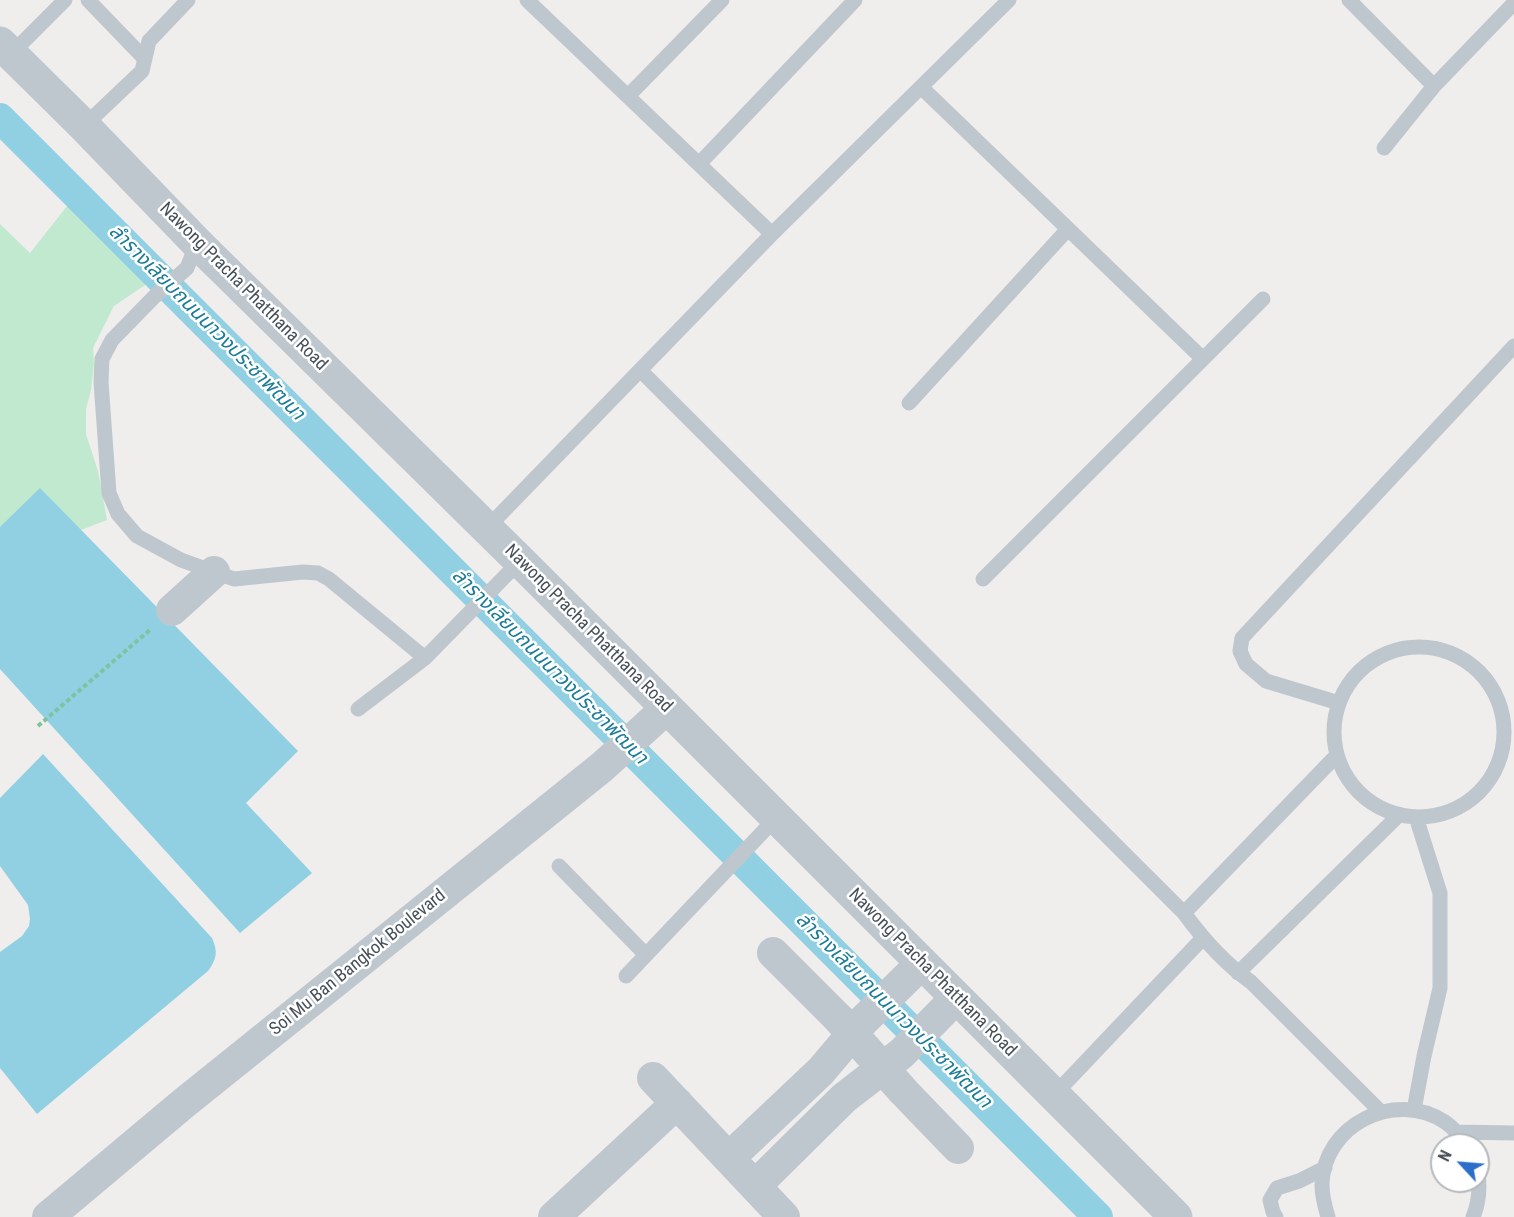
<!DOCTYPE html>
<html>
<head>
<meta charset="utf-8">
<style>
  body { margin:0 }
  #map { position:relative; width:1514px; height:1217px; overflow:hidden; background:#f0eded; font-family:"Roboto Condensed",sans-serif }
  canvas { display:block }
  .north { position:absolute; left:1430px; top:1133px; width:60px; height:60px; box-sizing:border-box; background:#fff; border:2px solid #b5b9bc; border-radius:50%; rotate:296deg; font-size:16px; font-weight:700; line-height:24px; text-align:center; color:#475058 }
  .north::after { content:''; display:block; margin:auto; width:21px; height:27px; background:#2c6fcb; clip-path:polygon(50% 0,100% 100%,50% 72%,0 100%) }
</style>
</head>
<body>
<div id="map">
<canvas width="1514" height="1217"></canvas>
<div class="north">N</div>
</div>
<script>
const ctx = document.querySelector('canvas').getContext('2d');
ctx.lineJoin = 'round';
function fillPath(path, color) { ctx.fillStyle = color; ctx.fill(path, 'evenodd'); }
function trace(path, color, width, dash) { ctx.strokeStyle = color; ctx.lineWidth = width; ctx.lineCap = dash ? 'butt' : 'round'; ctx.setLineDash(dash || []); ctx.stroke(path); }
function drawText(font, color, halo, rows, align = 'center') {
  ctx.font = font + ' "Roboto Condensed","Noto Sans Thai",sans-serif'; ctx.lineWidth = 5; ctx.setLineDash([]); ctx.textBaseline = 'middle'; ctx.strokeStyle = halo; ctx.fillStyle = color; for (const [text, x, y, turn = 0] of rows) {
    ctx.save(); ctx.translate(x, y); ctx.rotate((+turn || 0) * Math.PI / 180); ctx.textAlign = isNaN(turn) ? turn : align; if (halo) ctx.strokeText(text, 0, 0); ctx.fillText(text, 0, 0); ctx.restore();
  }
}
fillPath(new Path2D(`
  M 71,201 L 148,283 L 114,306 L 93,348 L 94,364 L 91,390 L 86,409 L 86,434 L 98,471 L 107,520 L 81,530 L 0,584 L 0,224 L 30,253 Z`), '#c0e9d0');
fillPath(new Path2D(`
  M 40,488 L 298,751 L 246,803 L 312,873 L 240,933 L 0,669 L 0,527 Z
  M 43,754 L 212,938 C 218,951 217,959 208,971 L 37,1114 L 0,1068 L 0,952 L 22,936 L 29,926 L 30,919 L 28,905 L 0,866 L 0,798 Z`), '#91d0e2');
trace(new Path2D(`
  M 0,118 L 1098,1217`), '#91d0e2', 30);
trace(new Path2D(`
  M 38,726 L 151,629`), '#7bc4a1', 4, [4.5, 3]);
trace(new Path2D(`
  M 88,0 L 144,58
  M 527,0 L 772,234
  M 1349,0 L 1434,86
  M 11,54 L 65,0
  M 921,87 L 1203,359
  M 628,96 L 722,0
  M 84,126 L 142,71 L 149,41 L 188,0
  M 1384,148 L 1434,86 L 1514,3
  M 699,164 L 855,0
  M 197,243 L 187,268 L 154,297 L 112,340 L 102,359 L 101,382 L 109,493 L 118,514 L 137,536 L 181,560 L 234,579 L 303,572 L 318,573 L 329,579 L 425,658
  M 640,370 L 1184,913 C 1203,939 1224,963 1251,982 L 1381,1112
  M 909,403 L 1068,229
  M 487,528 L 772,234 L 1009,0
  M 983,579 L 1263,299
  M1334 732a85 85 0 1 1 170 0a85 85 0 1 1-170 0Z
  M 1339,703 L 1266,681 L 1246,664 L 1240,651 L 1242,638 L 1514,346
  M 358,709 L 425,658 L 520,561
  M 559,866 L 646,955
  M 1184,913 L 1337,755
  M 1238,973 L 1399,815
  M 626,976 L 776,818
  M 1054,1095 L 1203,938
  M 1414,1110 L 1424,1056 L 1440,988 L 1440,893 L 1416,817
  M 1457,1132 L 1514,1133
  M 1276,1217 L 1273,1212 L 1270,1200 L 1277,1188 L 1299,1181 L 1325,1168
  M 1328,1217 C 1325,1207 1322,1196 1322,1185 C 1323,1125 1395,1089 1445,1122 C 1454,1128 1461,1137 1467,1145
  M 1473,1217 C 1479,1203 1480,1188 1478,1173`), '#bfc7ce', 15);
trace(new Path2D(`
  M 172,610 L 214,572
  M 773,953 L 839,1019 L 904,1092 L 958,1148
  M 653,1078 L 784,1217
  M 729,1158 L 821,1071 L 864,1020 L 922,963
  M 755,1186 L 844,1098 L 902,1053 L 956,998
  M 48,1217 L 184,1103 L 602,767 L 667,708
  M 554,1217 L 677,1103`), '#bfc7ce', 32);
trace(new Path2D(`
  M 0,43 L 84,126 L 197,243 L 520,561 L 1176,1217`), '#bfc7ce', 33);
drawText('18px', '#475058', '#fff', [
  ["Nawong Pracha Phatthana Road",243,287,45],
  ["Nawong Pracha Phatthana Road",588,629,45],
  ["Soi Mu Ban Bangkok Boulevard",358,963,-39],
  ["Nawong Pracha Phatthana Road",932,973,45]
]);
drawText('italic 20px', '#1b7c98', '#fff', [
  ["ลำรางเลียบถนนนาวงประชาพัฒนา",206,323,45],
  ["ลำรางเลียบถนนนาวงประชาพัฒนา",549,667,45],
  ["ลำรางเลียบถนนนาวงประชาพัฒนา",893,1011,45]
]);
</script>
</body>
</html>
